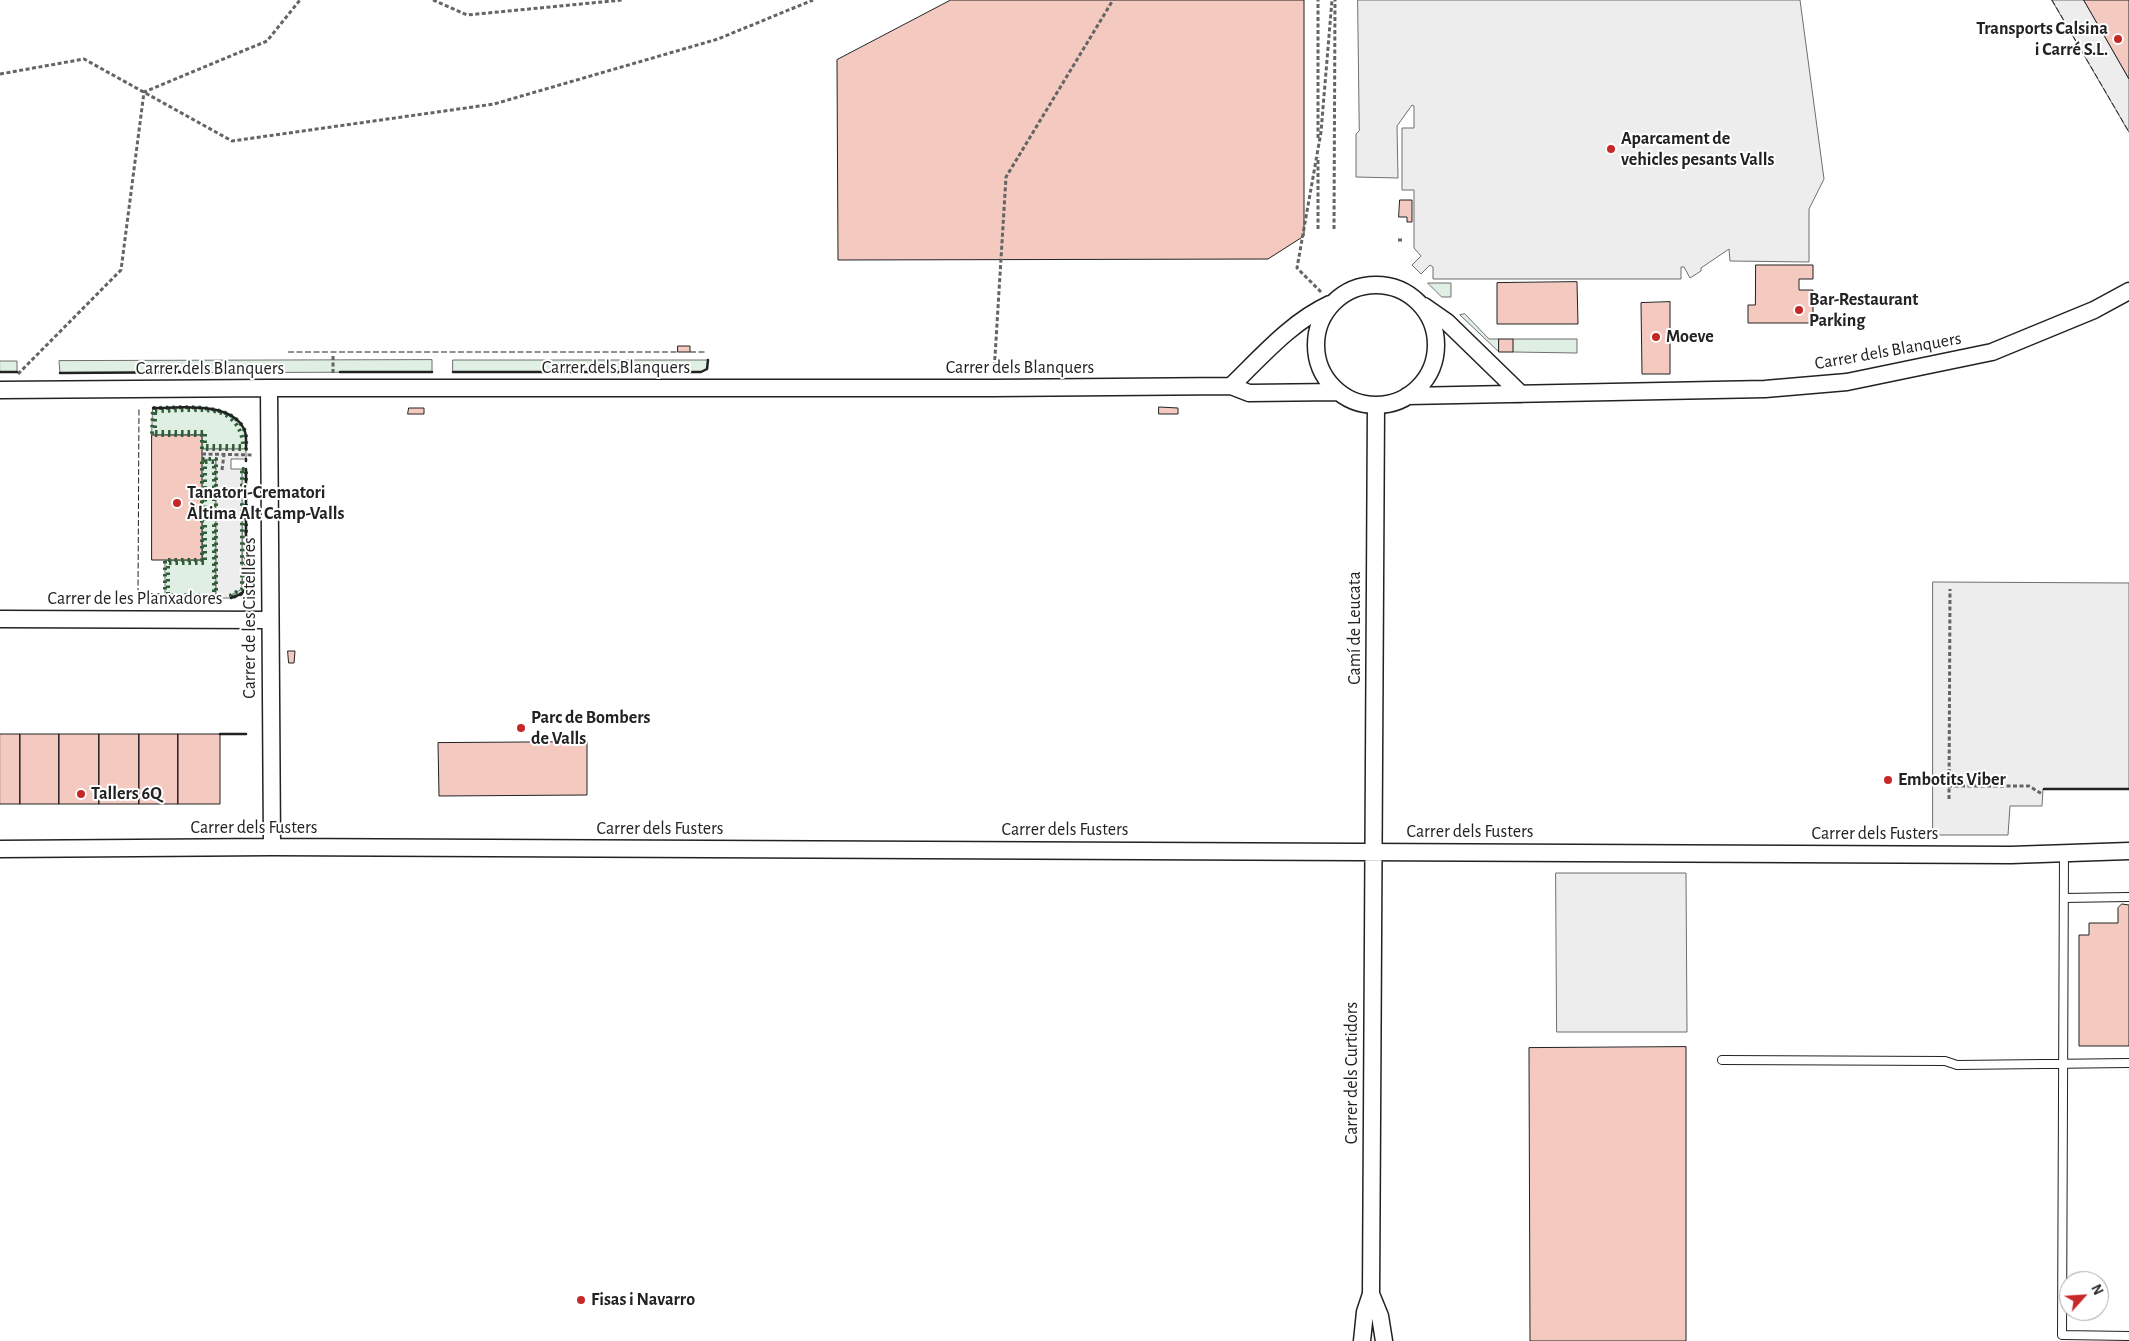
<!DOCTYPE html>
<html>
<head>
<meta charset="utf-8">
<style>
  body { margin:0 }
  #map { position:relative; width:2129px; height:1341px; overflow:hidden; background:#fff; font-family:"Alegreya Sans",sans-serif }
  canvas { display:block }
  .north { position:absolute; left:2059px; top:1271px; width:50px; height:50px; box-sizing:border-box; background:#fff; border:1px solid #a7a7a7; border-radius:50%; rotate:64deg; font-size:14px; font-weight:700; line-height:20px; text-align:center; color:#222 }
  .north::after { content:''; display:block; margin:auto; width:18px; height:22px; background:#c62828; clip-path:polygon(50% 0,100% 100%,50% 72%,0 100%) }
</style>
</head>
<body>
<div id="map">
<canvas width="2129" height="1341"></canvas>
<div class="north">N</div>
</div>
<script>
const ctx = document.querySelector('canvas').getContext('2d');
ctx.lineJoin = 'round';
function fillPath(path, color) { ctx.fillStyle = color; ctx.fill(path, 'evenodd'); }
function trace(path, color, width, dash) { ctx.strokeStyle = color; ctx.lineWidth = width; ctx.lineCap = dash ? 'butt' : 'round'; ctx.setLineDash(dash || []); ctx.stroke(path); }
function drawText(font, color, halo, rows, align = 'center') {
  ctx.font = font + ' "Alegreya Sans",sans-serif'; ctx.lineWidth = 4; ctx.setLineDash([]); ctx.textBaseline = 'middle'; ctx.strokeStyle = halo; ctx.fillStyle = color; for (const [text, x, y, turn = 0] of rows) {
    ctx.save(); ctx.translate(x, y); ctx.rotate((+turn || 0) * Math.PI / 180); ctx.textAlign = isNaN(turn) ? turn : align; if (halo) ctx.strokeText(text, 0, 0); ctx.fillText(text, 0, 0); ctx.restore();
  }
}
const green = new Path2D(`
  M 1428,283 L 1451,283 L 1451,297 L 1442,297 Z
  M 1465,314 L 1489,339 L 1499,339 L 1499,352 L 1460,315 Z
  M 1513,339 L 1577,339 L 1577,353 L 1513,352 Z
  M 432,360 L 432,372 L 60,373 L 59,361 Z
  M 453,360 L 708,360 L 707,369 L 701,372 L 453,372 Z
  M 0,361 L 17,361 L 17,372 L 0,372 Z
  M 153,408 C 180,408 230,401 244,429 C 247,435 246,443 246,449 L 202,449 L 202,435 L 152,435 Z
  M 202,459 L 216,459 L 216,598 L 151,598 L 151,595 L 165,595 L 165,560 L 202,560 Z
  M 242,469 L 246,469 L 246,589 L 241,594 L 231,598 L 231,595 L 242,588 Z`);
fillPath(green, '#e0efe3');
trace(green, '#6f6f6f', 1);
const parking = new Path2D(`
  M 1358,0 L 1800,0 L 1824,179 L 1809,209 L 1809,262 L 1730,261 L 1729,249 L 1701,268 L 1701,271 L 1690,278 L 1684,267 L 1681,267 L 1681,279 L 1433,279 L 1433,267 L 1430,265 L 1421,274 L 1412,265 L 1421,256 L 1414,248 L 1414,190 L 1402,190 L 1402,128 L 1414,128 L 1414,106 L 1412,105 L 1397,126 L 1398,178 L 1356,177 L 1356,134 L 1359,131 Z
  M 2052,0 L 2084,0 L 2090,11 L 2129,79 L 2129,132 Z
  M 202,449 L 246,449 L 246,459 L 231,459 L 231,469 L 242,469 L 242,589 L 231,595 L 231,598 L 216,598 L 216,460 L 202,459 Z
  M 1933,582 L 2129,583 L 2129,789 L 2043,789 L 2042,806 L 2010,806 L 2008,835 L 1933,835 Z
  M 1556,873 L 1686,873 L 1687,1032 L 1557,1032 Z`);
fillPath(parking, '#ededed');
trace(parking, '#6f6f6f', 1);
const building = new Path2D(`
  M 951,0 L 1304,0 L 1304,236 L 1268,259 L 838,260 L 837,60 Z
  M 2084,0 L 2129,0 L 2129,79 L 2105,37 Z
  M 1400,200 L 1412,200 L 1412,222 L 1407,222 L 1407,217 L 1399,217 Z
  M 1756,265 L 1813,265 L 1813,279 L 1799,279 L 1799,290 L 1813,290 L 1813,323 L 1748,323 L 1748,305 L 1755,305 Z
  M 1577,282 L 1578,324 L 1497,324 L 1497,283 Z
  M 1670,302 L 1670,374 L 1642,374 L 1641,303 Z
  M 1499,339 L 1513,339 L 1513,352 L 1499,352 Z
  M 678,346 L 690,346 L 690,352 L 678,352 Z
  M 1159,407 L 1178,408 L 1178,414 L 1159,414 Z
  M 409,408 L 424,408 L 424,414 L 408,414 Z
  M 152,435 L 202,435 L 202,560 L 152,560 Z
  M 288,651 L 295,651 L 294,663 L 289,663 Z
  M 0,734 L 20,734 L 20,804 L 0,804 Z
  M 20,734 L 59,734 L 59,804 L 20,804 Z
  M 59,734 L 99,734 L 99,804 L 59,804 Z
  M 99,734 L 139,734 L 139,804 L 99,804 Z
  M 139,734 L 178,734 L 178,804 L 139,804 Z
  M 178,734 L 220,734 L 220,804 L 178,804 Z
  M 587,742 L 587,795 L 439,796 L 438,743 Z
  M 2122,904 L 2129,905 L 2129,1046 L 2079,1046 L 2079,935 L 2089,935 L 2089,923 L 2118,923 L 2118,908 Z
  M 1686,1047 L 1686,1341 L 1530,1341 L 1529,1048 Z`);
fillPath(building, '#f3c9c0');
trace(building, '#222', 1);
const lane = new Path2D(`
  M 2064,853 L 2062,1335 L 2129,1336
  M 2064,898 L 2129,897
  M 1722,1060 L 1945,1061 L 1957,1065 L 2129,1063`);
const street = new Path2D(`
  M1316 345a60 60 0 1 1 120 0a60 60 0 1 1-120 0Z
  M 1424,306 L 1447,322 L 1521,394
  M 1231,386 C 1262,356 1291,322 1330,304
  M 269,388 L 272,847
  M 0,390 L 269,388 L 993,388 L 1231,386 L 1249,393 L 1338,392
  M 1407,396 L 1765,389 L 1847,382 L 1992,352 L 2094,310 L 2129,291
  M 0,619 L 270,620
  M 0,849 L 272,847 L 2011,855 L 2129,851
  M 1371,1294 L 1380,1316 L 1384,1341
  M 1362,1341 L 1365,1312 L 1371,1294 L 1376,405`);
trace(lane, '#222', 10);
trace(street, '#222', 19);
trace(new Path2D(`
  M 433,0 L 467,15 L 622,0
  M 0,74 L 84,59 L 232,141 L 494,104 L 718,39 L 813,0
  M 1318,138 L 1318,0
  M 1318,229 L 1318,157
  M 1334,229 L 1335,0
  M 1398,240 L 1404,240
  M 1321,292 L 1297,268 L 1321,132 L 1332,0
  M 333,356 L 333,373
  M 994,373 L 1006,177 L 1113,0
  M 18,374 L 121,270 L 144,92 L 267,41 L 300,0
  M 202,454 L 254,455
  M 222,470 L 224,454
  M 1948,786 L 2029,786 L 2042,794
  M 1949,799 L 1950,589`), '#646464', 3, [4, 2.5]);
trace(lane, '#fff', 8);
trace(street, '#fff', 16);
trace(new Path2D(`
  M 153,408 C 180,408 230,401 244,429 C 247,435 246,443 246,449 L 202,449 L 202,435 L 152,435 Z
  M 155,411 C 171,411 205,408 218,412 C 234,416 243,431 243,446 L 205,446 L 205,432 L 155,432 Z
  M 202,459 L 216,459 L 216,598 L 151,598 L 151,595 L 165,595 L 165,560 L 202,560 Z
  M 205,462 L 214,462 L 214,595 L 168,595 L 168,563 L 205,563 Z
  M 242,469 L 246,469 L 246,589 L 241,594 L 231,598 L 231,595 L 242,589 Z`), '#2f5e38', 4, [2.5, 4]);
trace(new Path2D(`
  M 2052,0 L 2129,132
  M 288,352 L 678,352
  M 690,352 L 707,352
  M 138,594 L 139,408`), '#222', 1, [6, 2.5]);
trace(new Path2D(`
  M 0,372 L 17,372
  M 340,372 L 432,372
  M 453,372 L 701,372 L 707,369 L 708,360
  M 60,373 L 207,372
  M 153,408 C 180,408 230,401 244,429 C 247,435 246,443 246,449
  M 246,459 L 246,461
  M 151,598 L 216,598
  M 231,598 L 241,594 L 246,589 L 246,469
  M 220,734 L 246,734
  M 2044,789 L 2129,789`), '#222', 2.5);
for (const [x, y, r, color] of [
  [2118,39,5,"#c62828"],
  [1611,149,5,"#c62828"],
  [1799,310,5,"#c62828"],
  [1656,337,5,"#c62828"],
  [177,503,5,"#c62828"],
  [521,728,5,"#c62828"],
  [1888,780,5,"#c62828"],
  [81,794,5,"#c62828"],
  [581,1300,5,"#c62828"]
]) { const dot = new Path2D(); dot.arc(x, y, r, 0, 2 * Math.PI); ctx.fillStyle = color; ctx.fill(dot); trace(dot, '#fff', 2); }
drawText('bold 18px', '#222', '#fff', [
  ["Transports Calsina",2108,29,"right"],
  ["i Carré S.L.",2108,50,"right"],
  ["Aparcament de",1621,139],
  ["vehicles pesants Valls",1621,160],
  ["Bar-Restaurant",1809,300],
  ["Parking",1809,321],
  ["Moeve",1666,337],
  ["Tanatori-Crematori",187,493],
  ["Àltima Alt Camp-Valls",187,514],
  ["Parc de Bombers",531,718],
  ["de Valls",531,739],
  ["Embotits Viber",1898,780],
  ["Tallers 6Q",91,794],
  ["Fisas i Navarro",591,1300]
], 'left');
drawText('18px', '#222', '#fff', [
  ["Carrer dels Blanquers",1888,351,-10],
  ["Carrer dels Blanquers",616,368],
  ["Carrer dels Blanquers",1020,368],
  ["Carrer dels Blanquers",210,369],
  ["Carrer de les Planxadores",135,599],
  ["Carrer de les Cistelleres",250,618,-90],
  ["Camí de Leucata",1355,628,-90],
  ["Carrer dels Fusters",254,828],
  ["Carrer dels Fusters",660,829],
  ["Carrer dels Fusters",1065,830],
  ["Carrer dels Fusters",1470,832],
  ["Carrer dels Fusters",1875,834],
  ["Carrer dels Curtidors",1352,1073,-90]
]);
</script>
</body>
</html>
